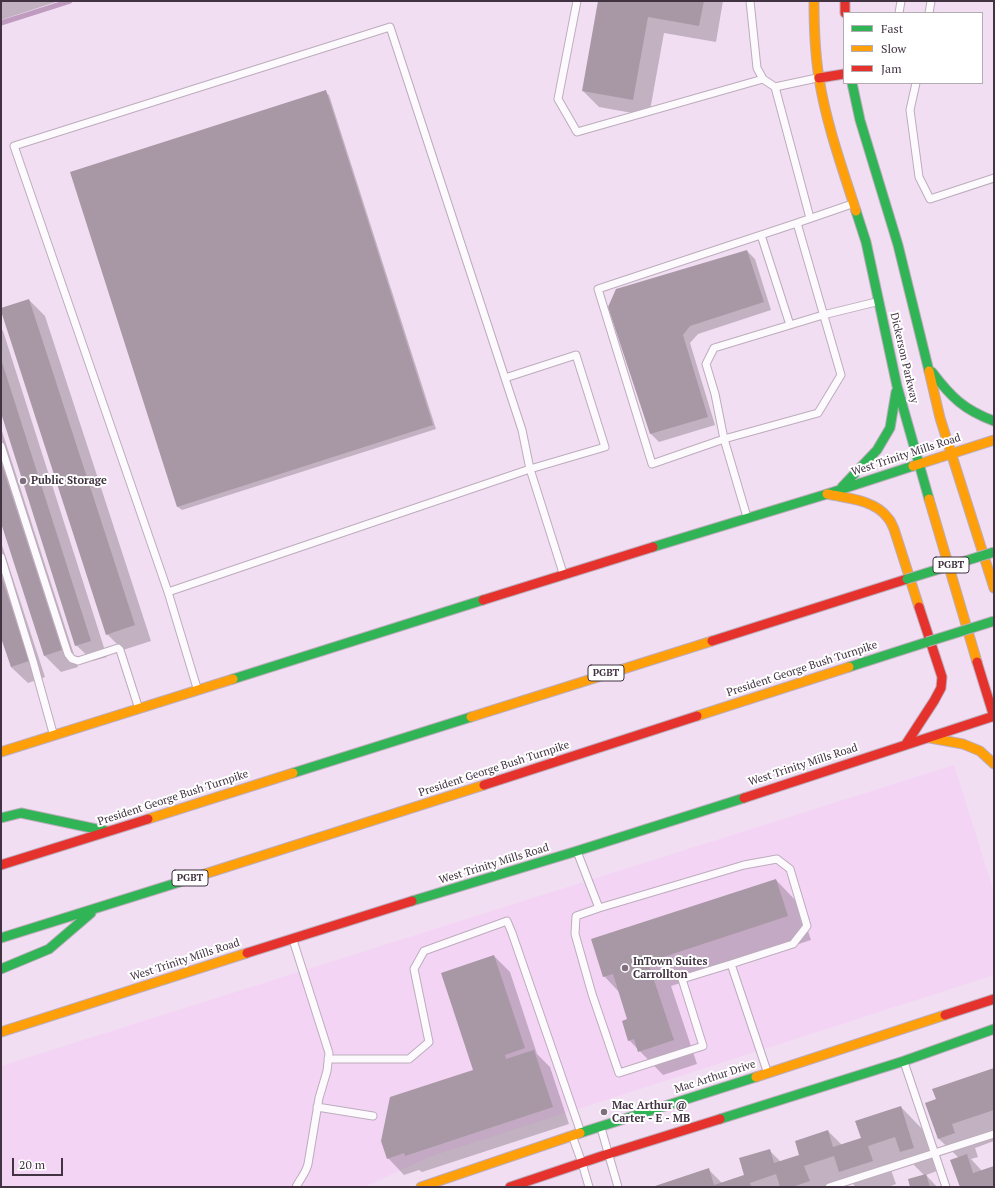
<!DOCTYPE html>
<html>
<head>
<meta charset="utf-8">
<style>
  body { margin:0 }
  #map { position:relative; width:995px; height:1188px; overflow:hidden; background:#f2def2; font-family:"PT Serif",serif }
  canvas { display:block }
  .frame { position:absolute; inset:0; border:2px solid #413341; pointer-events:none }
  .legend { position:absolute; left:843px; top:12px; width:140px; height:72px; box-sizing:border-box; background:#fff; border:1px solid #b3adb3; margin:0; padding:5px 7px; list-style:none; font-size:12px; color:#413341 }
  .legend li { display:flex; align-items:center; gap:8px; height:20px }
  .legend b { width:20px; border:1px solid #b3adb3 }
  .scale { position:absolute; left:12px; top:1158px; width:51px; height:18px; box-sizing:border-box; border:2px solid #413341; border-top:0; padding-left:5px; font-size:12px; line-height:14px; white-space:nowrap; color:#413341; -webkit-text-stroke:3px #fff; paint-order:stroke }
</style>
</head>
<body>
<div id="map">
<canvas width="995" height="1188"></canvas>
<div class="frame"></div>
<ul class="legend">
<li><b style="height:5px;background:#30b455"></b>Fast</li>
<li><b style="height:5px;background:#ff9f0a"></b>Slow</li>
<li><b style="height:5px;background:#e5322d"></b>Jam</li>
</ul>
<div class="scale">20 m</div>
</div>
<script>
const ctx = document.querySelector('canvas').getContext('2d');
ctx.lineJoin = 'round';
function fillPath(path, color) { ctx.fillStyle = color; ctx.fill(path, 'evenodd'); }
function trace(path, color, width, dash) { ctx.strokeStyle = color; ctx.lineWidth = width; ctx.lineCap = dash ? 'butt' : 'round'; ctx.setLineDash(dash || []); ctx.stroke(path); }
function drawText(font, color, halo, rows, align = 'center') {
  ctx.font = font + ' "PT Serif",serif'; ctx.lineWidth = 4; ctx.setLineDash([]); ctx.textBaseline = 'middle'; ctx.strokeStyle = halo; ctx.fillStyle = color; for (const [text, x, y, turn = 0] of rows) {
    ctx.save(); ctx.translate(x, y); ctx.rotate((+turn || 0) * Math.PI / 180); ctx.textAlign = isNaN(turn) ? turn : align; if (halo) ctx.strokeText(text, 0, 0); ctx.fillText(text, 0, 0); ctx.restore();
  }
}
fillPath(new Path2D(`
  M 954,765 L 994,892 L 994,975 L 432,1156 L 364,1187 L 1,1187 L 1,1066 Z`), '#f4d4f4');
fillPath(new Path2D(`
  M 1,1 L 59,1 L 1,20 Z
  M 599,1 L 723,1 L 716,42 L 664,33 L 649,116 L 599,107 L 583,91 Z
  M 325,92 L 329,95 L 436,429 L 182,510 L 178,507 L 71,173 Z
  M 747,251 L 755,259 L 771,310 L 698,334 L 690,343 L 715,425 L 659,442 L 651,434 L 609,307 Z
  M 29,300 L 45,316 L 151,641 L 123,650 L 107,634 Z
  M 1,329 L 3,331 L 107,657 L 93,661 L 76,645 L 1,410 Z
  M 1,428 L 78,667 L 61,672 L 45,656 L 1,520 Z
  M 1,542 L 45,677 L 28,683 L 11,667 L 1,634 Z
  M 776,880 L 799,904 L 811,940 L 671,986 L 697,1064 L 663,1075 L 629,1040 L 629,1020 L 619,992 L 604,976 Z
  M 494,956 L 510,972 L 537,1054 L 550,1067 L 569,1124 L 422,1172 L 419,1170 L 404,1175 L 388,1158 L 474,1070 Z
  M 994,1069 L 994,1141 L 975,1148 L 978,1157 L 971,1159 L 982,1171 L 994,1167 L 994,1187 L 961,1187 L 959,1158 L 939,1139 L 937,1100 Z
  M 901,1107 L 924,1131 L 937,1171 L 926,1175 L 937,1187 L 911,1187 L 924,1175 L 912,1163 L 891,1170 L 896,1184 L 888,1187 L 856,1187 L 851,1182 L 835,1187 L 654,1187 L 708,1169 L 722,1183 L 745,1176 L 769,1150 L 781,1162 L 800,1156 L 828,1131 L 842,1145 L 862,1139 Z`), '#0003');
trace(new Path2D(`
  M 1,23 L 70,1`), '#c09bc0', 5);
fillPath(new Path2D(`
  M 598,1 L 704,1 L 699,26 L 648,17 L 633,100 L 582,91 Z
  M 326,90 L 433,425 L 177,507 L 70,172 Z
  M 747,250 L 764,302 L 690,326 L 683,335 L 708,417 L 650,434 L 608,307 L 616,289 Z
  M 29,299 L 135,625 L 106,635 L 1,311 L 1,308 Z
  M 1,359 L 91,641 L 75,646 L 1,413 Z
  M 1,462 L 62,650 L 44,656 L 1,523 Z
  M 1,575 L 29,661 L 11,667 L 1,638 Z
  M 776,879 L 788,916 L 648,962 L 674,1040 L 638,1052 L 634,1039 L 628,1041 L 622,1021 L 627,1019 L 613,974 L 603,977 L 591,939 Z
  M 494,955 L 525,1048 L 505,1055 L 506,1059 L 534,1050 L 553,1107 L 405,1156 L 404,1153 L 387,1159 L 381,1141 L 390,1097 L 473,1070 L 441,973 Z
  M 994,1068 L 994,1110 L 952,1124 L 955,1133 L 938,1139 L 925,1103 L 936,1099 L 932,1089 Z
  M 901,1106 L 914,1148 L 900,1152 L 895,1137 L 868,1146 L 873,1161 L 839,1172 L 834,1156 L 804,1166 L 810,1181 L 792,1187 L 780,1187 L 776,1174 L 750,1183 L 751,1187 L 652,1187 L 709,1168 L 714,1185 L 744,1175 L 739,1158 L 770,1149 L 774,1163 L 799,1155 L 795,1141 L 828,1130 L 833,1147 L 861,1138 L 855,1121 Z
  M 967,1154 L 973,1173 L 994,1166 L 994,1187 L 960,1187 L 950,1160 Z
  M 926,1174 L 930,1187 L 910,1187 L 908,1179 Z`), '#a897a4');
const lane = new Path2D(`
  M 577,1 L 558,99 L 577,132 L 763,79
  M 750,1 L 757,68 L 763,79 L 775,87 L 817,78
  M 899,13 L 901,1
  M 929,13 L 931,1
  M 916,83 L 910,110 L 919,177 L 930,199 L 994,178
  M 775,87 L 810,218
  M 797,223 L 852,204
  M 761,235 L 790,325
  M 1,446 L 68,654 L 72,659 L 78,661 L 118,648 L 120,650 L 138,706
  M 747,517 L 724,439 L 818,413 L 841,375 L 797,223 L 598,289 L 652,464 L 724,439 L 715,394 L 706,364 L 714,348 L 823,315 L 876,302
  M 1,557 L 33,661 L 53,733
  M 168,592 L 14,146 L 390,27 L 522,430 L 530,469 L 605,447 L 576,355 L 505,378
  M 197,688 L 168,592 L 530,469 L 563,573
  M 578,854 L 599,908 L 744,865 L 777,859 L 790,869 L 807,926 L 793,944 L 731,964 L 767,1071
  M 599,908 L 576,916 L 575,934 L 592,994 L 619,1073 L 703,1046 L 682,979 L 731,964
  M 293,940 L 329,1053 L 327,1071 L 319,1098 L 308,1164 C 306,1173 300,1179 296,1187
  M 328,1059 L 409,1059 L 429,1042 L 414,969 L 424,951 L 507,921 L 512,933 L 580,1130
  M 904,1062 L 946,1187
  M 317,1107 L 373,1116
  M 601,1128 L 618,1187
  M 573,1138 L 582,1163 L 589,1187
  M 829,1187 L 994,1134`);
const fast = new Path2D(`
  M 852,83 L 860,120 L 898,245 L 929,371
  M 856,211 L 866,242 L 897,386 L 929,499
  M 932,372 C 951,397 964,410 994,421
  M 842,487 L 877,450 L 890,428 L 896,392
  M 653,547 L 827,494 L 913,466
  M 849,667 L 927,642
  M 233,679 L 483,600
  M 293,773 L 471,717
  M 1,818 L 21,813 L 106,831
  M 412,901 L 577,851 L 744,798
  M 1,938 L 186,880
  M 1,969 L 49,949 L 91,913
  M 720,1119 L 904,1061 L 994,1029
  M 580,1133 L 756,1077`);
const slow = new Path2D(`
  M 814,1 C 814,26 815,53 819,78 C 826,123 842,167 856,211
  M 929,371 L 940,418 L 994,588
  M 913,466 L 994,440
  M 827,494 C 847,498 875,500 888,518 C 891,521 892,525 894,529 L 919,607
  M 929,499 L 977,662
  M 697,716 L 849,667
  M 471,717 L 712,641
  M 930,738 L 963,744 L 980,751 L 994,764
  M 1,752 L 233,679
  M 148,819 L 293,773
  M 186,880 L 484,785
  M 1,1032 L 247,953
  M 756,1077 L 945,1015
  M 421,1187 L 580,1133`);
const jam = new Path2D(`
  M 845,1 L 845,13
  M 819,78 L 844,74
  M 483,600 L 653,547
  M 712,641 L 907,579
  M 977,662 L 994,717
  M 906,744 L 934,701 L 941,688 L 942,677 L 919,607
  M 484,785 L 697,716
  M 744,798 L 994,716
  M 1,865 L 148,819
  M 247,953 L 412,901
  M 945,1015 L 994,999
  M 510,1187 L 608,1154 L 720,1119`);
trace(lane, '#bcacbc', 9);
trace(fast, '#bcacbc', 11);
trace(slow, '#bcacbc', 11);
trace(jam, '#bcacbc', 11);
trace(lane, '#fdfafd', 7);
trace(fast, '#30b455', 9);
trace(slow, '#ff9f0a', 9);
trace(jam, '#e5322d', 9);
const fastBridge = new Path2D(`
  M 907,579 L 994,552
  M 927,642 L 994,621`);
trace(fastBridge, '#bcacbc', 11, []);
trace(fastBridge, '#30b455', 9);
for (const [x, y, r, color] of [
  [23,481,4,"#7f6f7f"],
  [625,968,4,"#7f6f7f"],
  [604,1112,4,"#7f6f7f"]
]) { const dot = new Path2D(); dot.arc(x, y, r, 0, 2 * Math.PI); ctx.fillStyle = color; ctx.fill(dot); trace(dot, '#fff', 1.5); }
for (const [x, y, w] of [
  [951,565,36],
  [606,673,36],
  [190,878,36]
]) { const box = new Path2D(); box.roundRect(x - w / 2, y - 8, w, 16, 3); ctx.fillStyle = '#fff'; ctx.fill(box); trace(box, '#413341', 1); }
drawText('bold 10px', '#413341', null, [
  ["PGBT",951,565],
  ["PGBT",606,673],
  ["PGBT",190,878]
]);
drawText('11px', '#413341', '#fff', [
  ["Dickerson Parkway",904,358,77],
  ["West Trinity Mills Road",906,455,-18],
  ["President George Bush Turnpike",802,669,-18],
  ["West Trinity Mills Road",803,765,-18],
  ["President George Bush Turnpike",494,769,-18],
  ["President George Bush Turnpike",173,798,-18],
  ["West Trinity Mills Road",494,864,-17],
  ["West Trinity Mills Road",185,960,-18],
  ["Mac Arthur Drive",715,1077,-18]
]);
drawText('bold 11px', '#413341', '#fff', [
  ["Public Storage",31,481],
  ["InTown Suites",633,962],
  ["Carrollton",633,975],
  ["Mac Arthur @",612,1106],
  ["Carter - E - MB",612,1119]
], 'left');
</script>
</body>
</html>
